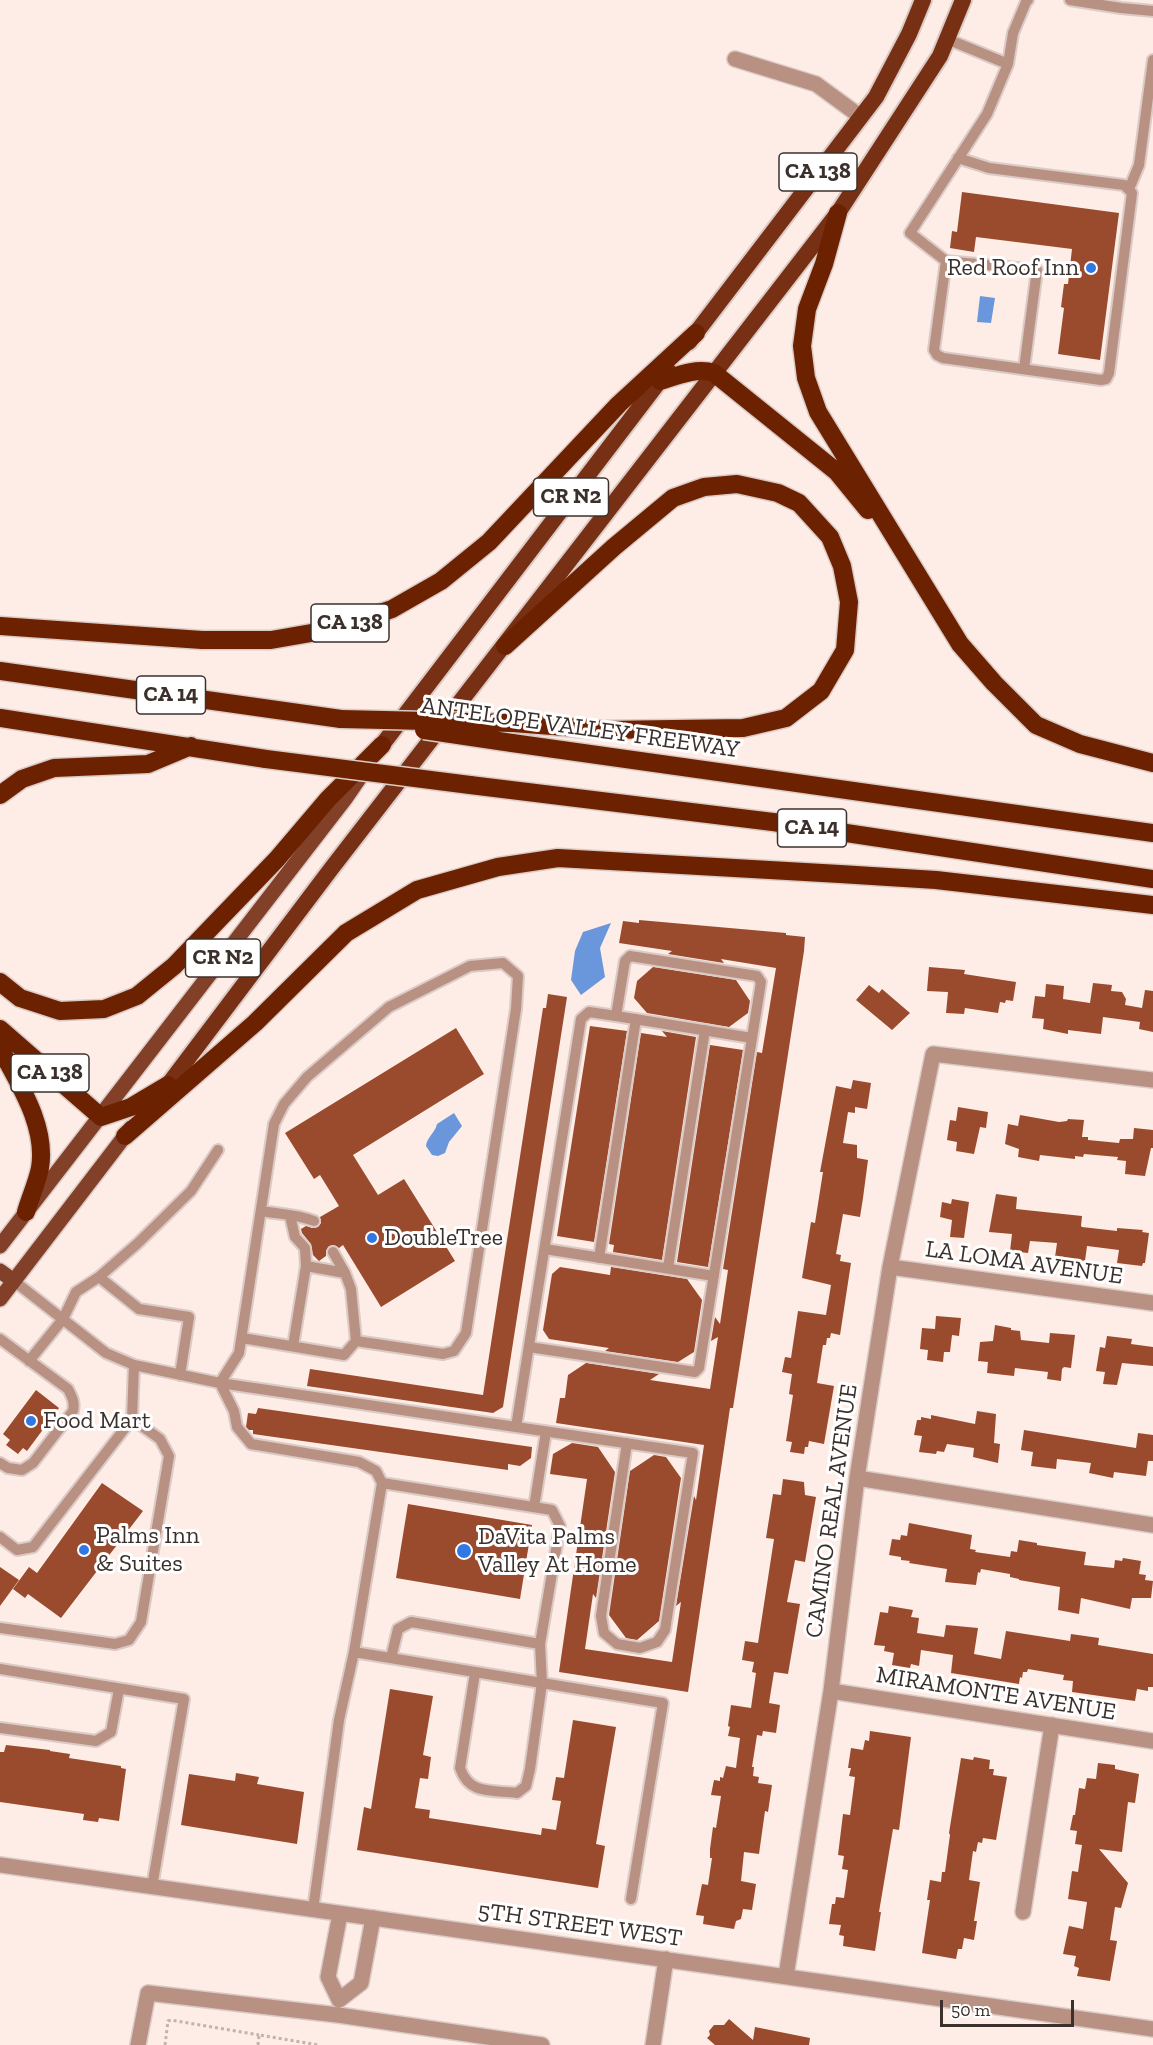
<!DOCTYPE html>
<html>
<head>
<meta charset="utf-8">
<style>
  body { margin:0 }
  #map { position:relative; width:1153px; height:2045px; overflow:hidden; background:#feece6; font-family:"Zilla Slab",serif }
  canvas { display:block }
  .scale { position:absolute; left:940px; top:2000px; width:134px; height:27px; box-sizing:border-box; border:3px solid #3b302c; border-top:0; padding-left:8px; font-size:18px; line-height:21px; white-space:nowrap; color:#3b302c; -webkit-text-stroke:4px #fff; paint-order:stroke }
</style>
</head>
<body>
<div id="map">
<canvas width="1153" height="2045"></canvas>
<div class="scale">50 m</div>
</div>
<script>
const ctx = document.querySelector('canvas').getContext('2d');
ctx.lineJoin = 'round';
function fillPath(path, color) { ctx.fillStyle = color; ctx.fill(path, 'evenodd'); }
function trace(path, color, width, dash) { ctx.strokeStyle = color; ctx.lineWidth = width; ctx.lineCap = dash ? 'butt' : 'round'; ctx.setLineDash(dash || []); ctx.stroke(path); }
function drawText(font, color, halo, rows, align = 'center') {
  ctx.font = font + ' "Zilla Slab",serif'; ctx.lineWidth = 6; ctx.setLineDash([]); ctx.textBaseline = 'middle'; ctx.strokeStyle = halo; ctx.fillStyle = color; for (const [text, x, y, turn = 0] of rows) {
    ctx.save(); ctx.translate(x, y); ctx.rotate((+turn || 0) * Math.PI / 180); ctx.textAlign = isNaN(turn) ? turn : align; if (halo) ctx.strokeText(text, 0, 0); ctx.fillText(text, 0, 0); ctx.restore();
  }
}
fillPath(new Path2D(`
  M 980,296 L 995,298 L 991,323 L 977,322 Z
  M 611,923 L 600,948 L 605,977 L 581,995 L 571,980 L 575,951 L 583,932 Z
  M 454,1113 L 462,1126 L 449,1142 L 445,1153 L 438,1156 L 432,1155 L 426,1146 C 427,1137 435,1133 437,1124 Z`), '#6a96dc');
fillPath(new Path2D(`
  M 962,192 L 1119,213 L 1100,360 L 1058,354 L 1064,308 L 1061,307 L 1064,284 L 1068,284 L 1072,249 L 976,237 L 974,252 L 950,248 L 952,231 L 957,232 Z
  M 639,920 L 786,933 L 786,935 L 805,937 L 804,951 L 733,1408 L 730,1408 L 688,1692 L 559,1672 L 587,1479 L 550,1474 L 553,1454 L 572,1443 L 598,1447 L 615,1472 L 596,1598 L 593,1594 L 585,1649 L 672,1662 L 681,1602 L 676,1606 L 694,1496 L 696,1500 L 704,1445 L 556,1423 L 560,1398 L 565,1398 L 568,1375 L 586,1363 L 659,1374 L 650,1380 L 710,1389 L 718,1337 L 711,1341 L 715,1317 L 720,1324 L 728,1270 L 723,1269 L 757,1052 L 762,1053 L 776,968 L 721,959 L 724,963 L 668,954 L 672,951 L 619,943 L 623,921 L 639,923 Z
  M 653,967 L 736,980 L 750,1001 L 748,1013 L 729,1027 L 647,1013 L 634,998 L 637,981 Z
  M 929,967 L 965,970 L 964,974 L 1016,982 L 1013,1001 L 1006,1000 L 1005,1003 L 1000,1002 L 998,1013 L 965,1008 L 964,1014 L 946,1013 L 948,992 L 927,991 Z
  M 1093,983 L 1112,985 L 1111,991 L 1122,992 L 1126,999 L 1125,1005 L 1142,1008 L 1145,990 L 1153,991 L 1153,1032 L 1139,1029 L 1140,1022 L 1103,1017 L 1101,1034 L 1068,1030 L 1068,1034 L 1043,1029 L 1044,1019 L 1032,1018 L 1035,996 L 1045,997 L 1046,984 L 1064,986 L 1063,999 L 1090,1003 Z
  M 869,985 L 879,993 L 882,989 L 910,1013 L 892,1030 L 856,1000 Z
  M 548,994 L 567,997 L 503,1407 L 493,1413 L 307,1386 L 310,1369 L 483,1395 L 543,1008 L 546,1008 Z
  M 590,1026 L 627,1031 L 594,1242 L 557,1236 Z
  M 456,1028 L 484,1074 L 353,1155 L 378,1195 L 404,1179 L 455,1261 L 381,1307 L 343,1245 L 339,1248 L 334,1245 L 329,1246 L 326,1251 L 326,1256 L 319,1261 L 313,1255 L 311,1244 L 302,1233 L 301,1229 L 306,1226 L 312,1228 L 318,1227 L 321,1223 L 320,1217 L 339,1206 L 320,1175 L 314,1179 L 285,1133 Z
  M 662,1031 L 696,1037 L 662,1260 L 613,1252 L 614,1245 L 609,1244 L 641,1033 L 667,1037 Z
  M 710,1045 L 743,1050 L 708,1267 L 677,1262 Z
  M 853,1080 L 871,1083 L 867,1109 L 855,1107 L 855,1113 L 848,1112 L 843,1143 L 857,1145 L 857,1158 L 868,1160 L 863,1198 L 860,1217 L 843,1214 L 836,1254 L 841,1255 L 840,1261 L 851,1263 L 840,1335 L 831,1333 L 830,1338 L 827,1338 L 826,1345 L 823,1345 L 817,1383 L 834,1386 L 824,1444 L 809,1441 L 808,1447 L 805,1447 L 804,1454 L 790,1452 L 792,1442 L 786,1441 L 793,1395 L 789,1394 L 792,1374 L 782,1372 L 785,1357 L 791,1358 L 798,1311 L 826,1315 L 831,1285 L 802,1278 L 811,1222 L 815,1223 L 823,1172 L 820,1172 L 836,1086 L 851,1089 Z
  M 958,1107 L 988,1112 L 986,1128 L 980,1127 L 974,1154 L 956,1151 L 957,1142 L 947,1140 L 950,1120 L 956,1121 Z
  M 1020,1115 L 1059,1122 L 1067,1121 L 1068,1119 L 1084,1120 L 1082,1137 L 1088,1137 L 1088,1140 L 1119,1143 L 1120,1139 L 1133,1139 L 1134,1128 L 1153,1130 L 1153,1148 L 1151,1148 L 1145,1176 L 1125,1174 L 1126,1161 L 1117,1160 L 1118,1157 L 1084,1154 L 1083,1157 L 1075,1156 L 1075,1159 L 1040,1155 L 1039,1161 L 1018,1157 L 1019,1149 L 1005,1144 L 1008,1124 L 1018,1126 Z
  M 996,1194 L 1017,1197 L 1016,1209 L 1082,1216 L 1081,1226 L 1082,1227 L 1117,1231 L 1117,1228 L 1143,1230 L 1142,1232 L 1149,1233 L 1145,1263 L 1143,1263 L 1142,1266 L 1117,1263 L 1119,1250 L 1087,1246 L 1085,1261 L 1055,1257 L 1057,1243 L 1030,1241 L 1028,1253 L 1010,1251 L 1012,1234 L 989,1232 Z
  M 952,1199 L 969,1202 L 964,1238 L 950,1237 L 952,1220 L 940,1217 L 942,1202 L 951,1204 Z
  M 560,1267 L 610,1275 L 611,1267 L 687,1279 L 702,1300 L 694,1352 L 678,1362 L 605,1351 L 609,1348 L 549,1339 L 543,1330 L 552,1274 Z
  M 936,1316 L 961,1318 L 959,1336 L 952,1335 L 950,1352 L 944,1352 L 943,1362 L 927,1360 L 928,1350 L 920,1349 L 922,1328 L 935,1329 Z
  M 995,1325 L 1011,1328 L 1011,1330 L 1020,1331 L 1021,1340 L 1049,1343 L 1050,1333 L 1075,1335 L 1071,1368 L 1064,1367 L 1062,1369 L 1061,1381 L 1047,1379 L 1048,1372 L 1015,1368 L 1014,1376 L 987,1373 L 988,1362 L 978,1361 L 980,1342 L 993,1341 Z
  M 1107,1336 L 1132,1339 L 1131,1344 L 1153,1347 L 1153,1366 L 1122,1363 L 1117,1385 L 1103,1384 L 1105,1372 L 1096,1371 L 1100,1347 L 1105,1348 Z
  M 36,1390 L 59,1408 L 27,1451 L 23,1448 L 18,1454 L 6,1445 L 10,1440 L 3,1434 Z
  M 258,1408 L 532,1447 L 531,1458 L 520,1466 L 508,1464 L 508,1470 L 253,1434 L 253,1430 L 249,1430 L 246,1427 L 248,1413 L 256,1414 Z
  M 977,1411 L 996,1414 L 994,1443 L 1000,1444 L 998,1463 L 973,1457 L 974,1448 L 947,1444 L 944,1452 L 937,1451 L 936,1454 L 919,1452 L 922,1436 L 914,1435 L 917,1420 L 921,1420 L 921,1417 L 931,1419 L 931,1415 L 975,1424 Z
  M 1024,1430 L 1136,1448 L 1138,1433 L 1153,1435 L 1153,1461 L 1148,1461 L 1146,1476 L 1114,1472 L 1113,1478 L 1089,1473 L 1091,1463 L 1057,1459 L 1056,1469 L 1031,1466 L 1033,1452 L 1021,1450 Z
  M 654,1455 L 666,1457 L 681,1478 L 659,1621 L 637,1640 L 626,1638 L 609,1615 L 630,1471 Z
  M 783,1479 L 804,1482 L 805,1495 L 816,1497 L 805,1562 L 795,1560 L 787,1602 L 800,1604 L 788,1674 L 774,1672 L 769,1703 L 780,1705 L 776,1733 L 763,1731 L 762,1736 L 757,1735 L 752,1767 L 754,1767 L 753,1776 L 759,1777 L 758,1783 L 772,1785 L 768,1812 L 765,1811 L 759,1854 L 744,1852 L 741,1881 L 756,1884 L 752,1910 L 743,1909 L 741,1919 L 736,1921 L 734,1929 L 703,1924 L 704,1916 L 696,1915 L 702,1884 L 708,1885 L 712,1858 L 710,1858 L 710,1849 L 713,1827 L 716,1828 L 721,1796 L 711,1795 L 714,1780 L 720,1781 L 720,1777 L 723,1778 L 726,1766 L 736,1768 L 740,1738 L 728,1736 L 730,1727 L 728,1726 L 731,1705 L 751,1708 L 756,1673 L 752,1672 L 754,1662 L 742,1660 L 745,1641 L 758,1643 L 774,1539 L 766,1538 L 773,1494 L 781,1495 Z
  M 102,1483 L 143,1511 L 61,1618 L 28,1594 L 25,1598 L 13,1589 L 29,1567 L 37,1573 Z
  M 408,1504 L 532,1525 L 520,1599 L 396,1578 Z
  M 909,1523 L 972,1535 L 970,1549 L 976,1550 L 975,1552 L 1010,1557 L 1011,1551 L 1017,1552 L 1019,1540 L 1037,1543 L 1037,1545 L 1086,1552 L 1084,1565 L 1114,1568 L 1115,1560 L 1122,1561 L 1123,1558 L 1141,1561 L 1139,1574 L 1146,1575 L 1145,1580 L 1153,1581 L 1151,1598 L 1132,1598 L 1130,1609 L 1081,1598 L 1079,1614 L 1058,1610 L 1060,1587 L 1019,1580 L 1019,1579 L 1010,1577 L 1010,1574 L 981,1569 L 980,1573 L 978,1572 L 976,1585 L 945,1582 L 947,1569 L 909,1563 L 910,1561 L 901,1560 L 901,1557 L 889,1555 L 892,1539 L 900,1540 L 901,1535 L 907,1536 Z
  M 0,1567 L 19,1580 L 0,1606 Z
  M 889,1606 L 913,1610 L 911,1617 L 919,1618 L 917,1633 L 944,1637 L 946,1625 L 978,1628 L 974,1654 L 1001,1659 L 1006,1631 L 1070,1641 L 1071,1634 L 1099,1638 L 1098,1645 L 1153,1654 L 1153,1687 L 1148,1687 L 1148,1691 L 1137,1689 L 1135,1701 L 1072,1692 L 1073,1681 L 1063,1680 L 1064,1675 L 1028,1669 L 1027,1672 L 1023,1672 L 1022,1678 L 1020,1677 L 1019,1684 L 951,1673 L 953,1655 L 921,1650 L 919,1666 L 911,1664 L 910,1668 L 892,1665 L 894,1653 L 884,1651 L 885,1646 L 874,1645 L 880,1612 L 888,1613 Z
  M 390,1689 L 433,1696 L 423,1755 L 431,1757 L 428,1779 L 420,1778 L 415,1808 L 430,1810 L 429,1818 L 541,1835 L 542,1828 L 556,1830 L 561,1801 L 552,1800 L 556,1777 L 564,1778 L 573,1720 L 616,1727 L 596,1844 L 605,1846 L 598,1888 L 357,1850 L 364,1807 L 371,1809 Z
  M 870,1731 L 911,1737 L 899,1830 L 893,1829 L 879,1912 L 881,1912 L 875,1951 L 843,1946 L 844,1936 L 839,1935 L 841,1925 L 829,1924 L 832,1904 L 835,1904 L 836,1897 L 844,1898 L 848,1870 L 842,1869 L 844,1856 L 838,1855 L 843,1814 L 850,1815 L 855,1777 L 849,1776 L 851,1768 L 848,1768 L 851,1748 L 863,1750 L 865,1740 L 869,1741 Z
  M 6,1745 L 50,1750 L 50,1751 L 70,1754 L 69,1758 L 121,1766 L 121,1768 L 126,1769 L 119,1821 L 99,1818 L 98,1822 L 83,1820 L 84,1814 L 0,1802 L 0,1752 L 4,1752 Z
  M 974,1757 L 990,1760 L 989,1769 L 994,1769 L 993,1775 L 1007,1777 L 996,1840 L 983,1838 L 982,1843 L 978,1842 L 976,1852 L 973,1851 L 969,1880 L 980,1882 L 974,1921 L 977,1921 L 974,1940 L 964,1938 L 962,1949 L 958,1949 L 956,1959 L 922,1953 L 930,1900 L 927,1900 L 930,1880 L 941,1882 L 942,1872 L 945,1872 L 950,1835 L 949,1833 L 961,1758 L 973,1760 Z
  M 1098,1763 L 1115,1765 L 1115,1769 L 1139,1774 L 1135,1803 L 1128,1802 L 1122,1852 L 1099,1849 L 1128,1883 L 1121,1908 L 1115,1907 L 1110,1940 L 1117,1941 L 1110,1981 L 1077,1976 L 1079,1968 L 1074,1966 L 1076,1956 L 1063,1954 L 1069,1926 L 1083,1929 L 1087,1902 L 1068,1899 L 1072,1871 L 1078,1872 L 1082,1845 L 1075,1844 L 1077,1831 L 1070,1830 L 1073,1815 L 1075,1815 L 1079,1788 L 1085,1789 L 1087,1778 L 1096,1779 Z
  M 236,1773 L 259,1777 L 257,1784 L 304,1792 L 297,1844 L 181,1825 L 189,1774 L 235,1781 Z
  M 729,2019 L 753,2040 L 755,2027 L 810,2038 L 809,2045 L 715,2045 L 707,2038 L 710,2035 L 709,2031 L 714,2025 L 724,2025 Z`), '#9a4b2e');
const service = new Path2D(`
  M 1070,0 L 1121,8 L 1153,11
  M 947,39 L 1008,64 L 987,114 L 910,233 L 946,261 L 934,350 L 937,355 L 943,358 L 1101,380 L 1106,379 L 1109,373 L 1132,193 L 1124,185 L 989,168 L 958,158
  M 1008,64 L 1013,33 L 1026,2 L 1028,0
  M 1129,189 L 1139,165 L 1153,60
  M 946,261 L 1037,270 L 1024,369
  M 616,1016 L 752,1038
  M 261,1211 C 278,1214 297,1214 314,1221
  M 290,1216 L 295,1237 L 305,1248 L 306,1266
  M 545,1249 L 714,1276
  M 333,1252 L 345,1273
  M 599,1258 L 636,1019
  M 668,1268 L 705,1030
  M 99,1277 L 139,1309 L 189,1317 L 180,1375
  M 14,1281 L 106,1353 L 134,1365 L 220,1383 L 239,1353 L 274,1124 L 284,1104 L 307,1077 L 389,1007 L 470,966 L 503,963 L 518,976 L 516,1009 L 466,1333 L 454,1351 L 443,1354 L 356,1341 L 344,1355 L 242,1338
  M 0,1339 L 68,1389 C 72,1397 75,1402 73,1411 L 33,1463 L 22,1470 L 8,1468 L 0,1463
  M 293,1346 L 306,1266 L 345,1273 L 351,1289 L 356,1341
  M 29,1361 L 63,1319 L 76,1292 L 99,1277 L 138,1243 L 191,1191 L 218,1150
  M 516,1427 C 575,1436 634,1444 693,1453 L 665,1630 L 657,1642 L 640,1648 L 617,1644 L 604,1633 L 601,1616 L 627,1443
  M 382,1483 L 552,1510 L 560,1526 L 540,1644
  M 534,1507 L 546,1432
  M 0,1537 L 17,1550 L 33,1547 L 132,1419 L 134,1365
  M 0,1628 L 115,1644 L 129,1640 L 141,1622 L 169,1456 L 160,1439 L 132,1419
  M 354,1652 L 382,1483 L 376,1471 L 359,1462 L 251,1444 L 237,1427 L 234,1411 L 220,1383 L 516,1427 L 581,1019 L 589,1012 L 616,1016 L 625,961 L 630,956 L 757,976 L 761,982 L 699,1368 L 695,1372 L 529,1347
  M 391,1658 L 398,1629 L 411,1622 L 540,1644 L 542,1683 L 530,1769 L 526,1786 L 517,1793 C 492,1790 469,1795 460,1768 L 475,1673
  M 0,1669 L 184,1699 L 152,1887
  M 0,1728 L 96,1741 L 111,1732 L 119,1689
  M 313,1910 L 339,1720 L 354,1652 L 663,1703 L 631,1899`);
const minor = new Path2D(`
  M 735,59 L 816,84 L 861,117
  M 890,1267 L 1153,1303
  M 857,1478 L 1153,1525
  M 831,1691 L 1153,1741
  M 1023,1912 L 1052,1725
  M 340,1914 L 328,1977 L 339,2000 L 361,1983 L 373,1918
  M 786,1976 L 831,1691 L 857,1478 L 890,1267 L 933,1054 L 1153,1080
  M 138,2045 L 148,1993 L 338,2015 L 542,2045`);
const tertiary = new Path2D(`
  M 0,1865 L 1153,2029
  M 653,2045 L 666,1959`);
const primary = new Path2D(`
  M 0,1246 L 345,799 L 367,767
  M 0,1271 L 14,1281
  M 0,1299 L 131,1128`);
const trunk = new Path2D(`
  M 689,342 L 876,97 L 909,34 L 923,0
  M 382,745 L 668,370
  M 168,1085 L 331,869 L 838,213 L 940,56 L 963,0`);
const motorway = new Path2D(`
  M 838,213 L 824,264 L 807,309 L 802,346 L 806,378 L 818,412 L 960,644 L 994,683 L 1036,725 L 1080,744 L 1153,763
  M 660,381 C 676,376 697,367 714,373 L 837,472 L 868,510
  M 0,626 L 202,640 L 271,640 L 334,629 L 392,609 L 441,581 L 489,542 L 619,404 L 696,333
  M 505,646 L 614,547 L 673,498 L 704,487 L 737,484 L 778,493 L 799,503 L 830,537 L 842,566 L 849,602 L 845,650 L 821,691 L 786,718 L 743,728 L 604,730 L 513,723
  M 0,671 L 341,719
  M 0,718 L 266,759
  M 512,743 L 1153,833
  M 470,785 L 773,822 L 1153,879
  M 0,795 L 22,779 L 54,768 L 148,764 L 191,746
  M 0,982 L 20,998 L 60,1011 L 104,1009 L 137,996 L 174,966 L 277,859 L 328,799 L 382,745
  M 0,1029 L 101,1117 L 131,1107 L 168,1085
  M 0,1048 C 19,1084 47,1126 40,1168 C 37,1183 30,1198 26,1212
  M 125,1136 L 255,1023 L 346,933 L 417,890 L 498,867 L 558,858 L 840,874 L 936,880 L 1153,905`);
trace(service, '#dbcac5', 14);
trace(minor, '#dbcac5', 18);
trace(tertiary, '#dbcac5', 18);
trace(primary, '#dbcac5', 18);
trace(trunk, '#dbcac5', 20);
trace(motorway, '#dbcac5', 21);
trace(new Path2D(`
  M 165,2045 L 168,2021 L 171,2020 L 259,2035
  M 258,2045 L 259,2035 L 318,2045`), '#c2b2ad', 3, [3, 3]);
trace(service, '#b89183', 10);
trace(minor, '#b89183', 15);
trace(tertiary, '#b89183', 15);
trace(primary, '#824029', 15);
trace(trunk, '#773014', 16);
trace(motorway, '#6c2100', 18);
const motorwayBridge = new Path2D(`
  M 341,719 L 513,723
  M 424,730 L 512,743
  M 266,759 L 470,785`);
trace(motorwayBridge, '#dbcac5', 21, []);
trace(motorwayBridge, '#6c2100', 18);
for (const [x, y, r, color] of [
  [1091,268,6,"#3178e5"],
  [372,1238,6,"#3178e5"],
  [31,1421,6,"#3178e5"],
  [84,1550,6,"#3178e5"],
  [464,1551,8,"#3178e5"]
]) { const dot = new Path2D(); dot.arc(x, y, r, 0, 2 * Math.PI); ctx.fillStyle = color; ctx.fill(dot); trace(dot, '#fff', 2); }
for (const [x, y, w] of [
  [818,172,78],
  [571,497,75],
  [350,623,78],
  [171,695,69],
  [812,828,69],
  [223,958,75],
  [50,1073,78]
]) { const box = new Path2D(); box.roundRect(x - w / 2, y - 19, w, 38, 4.5); ctx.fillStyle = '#fff'; ctx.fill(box); trace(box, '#3b302c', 1.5); }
drawText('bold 22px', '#3b302c', null, [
  ["CA 138",818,172],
  ["CR N2",571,497],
  ["CA 138",350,623],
  ["CA 14",171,695],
  ["CA 14",812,828],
  ["CR N2",223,958],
  ["CA 138",50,1073]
]);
drawText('24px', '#3b302c', '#fff', [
  ["Red Roof Inn",1079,268,"right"],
  ["DoubleTree",384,1238],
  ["Food Mart",43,1421],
  ["Palms Inn",96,1536],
  ["& Suites",96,1564],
  ["DaVita Palms",478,1537],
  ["Valley At Home",478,1565]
], 'left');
drawText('24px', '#3b302c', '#fff', [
  ["ANTELOPE VALLEY FREEWAY",580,728,8],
  ["LA LOMA AVENUE",1024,1263,8],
  ["CAMINO REAL AVENUE",832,1511,-82],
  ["MIRAMONTE AVENUE",996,1694,9],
  ["5TH STREET WEST",580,1925,8]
]);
</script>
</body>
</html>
